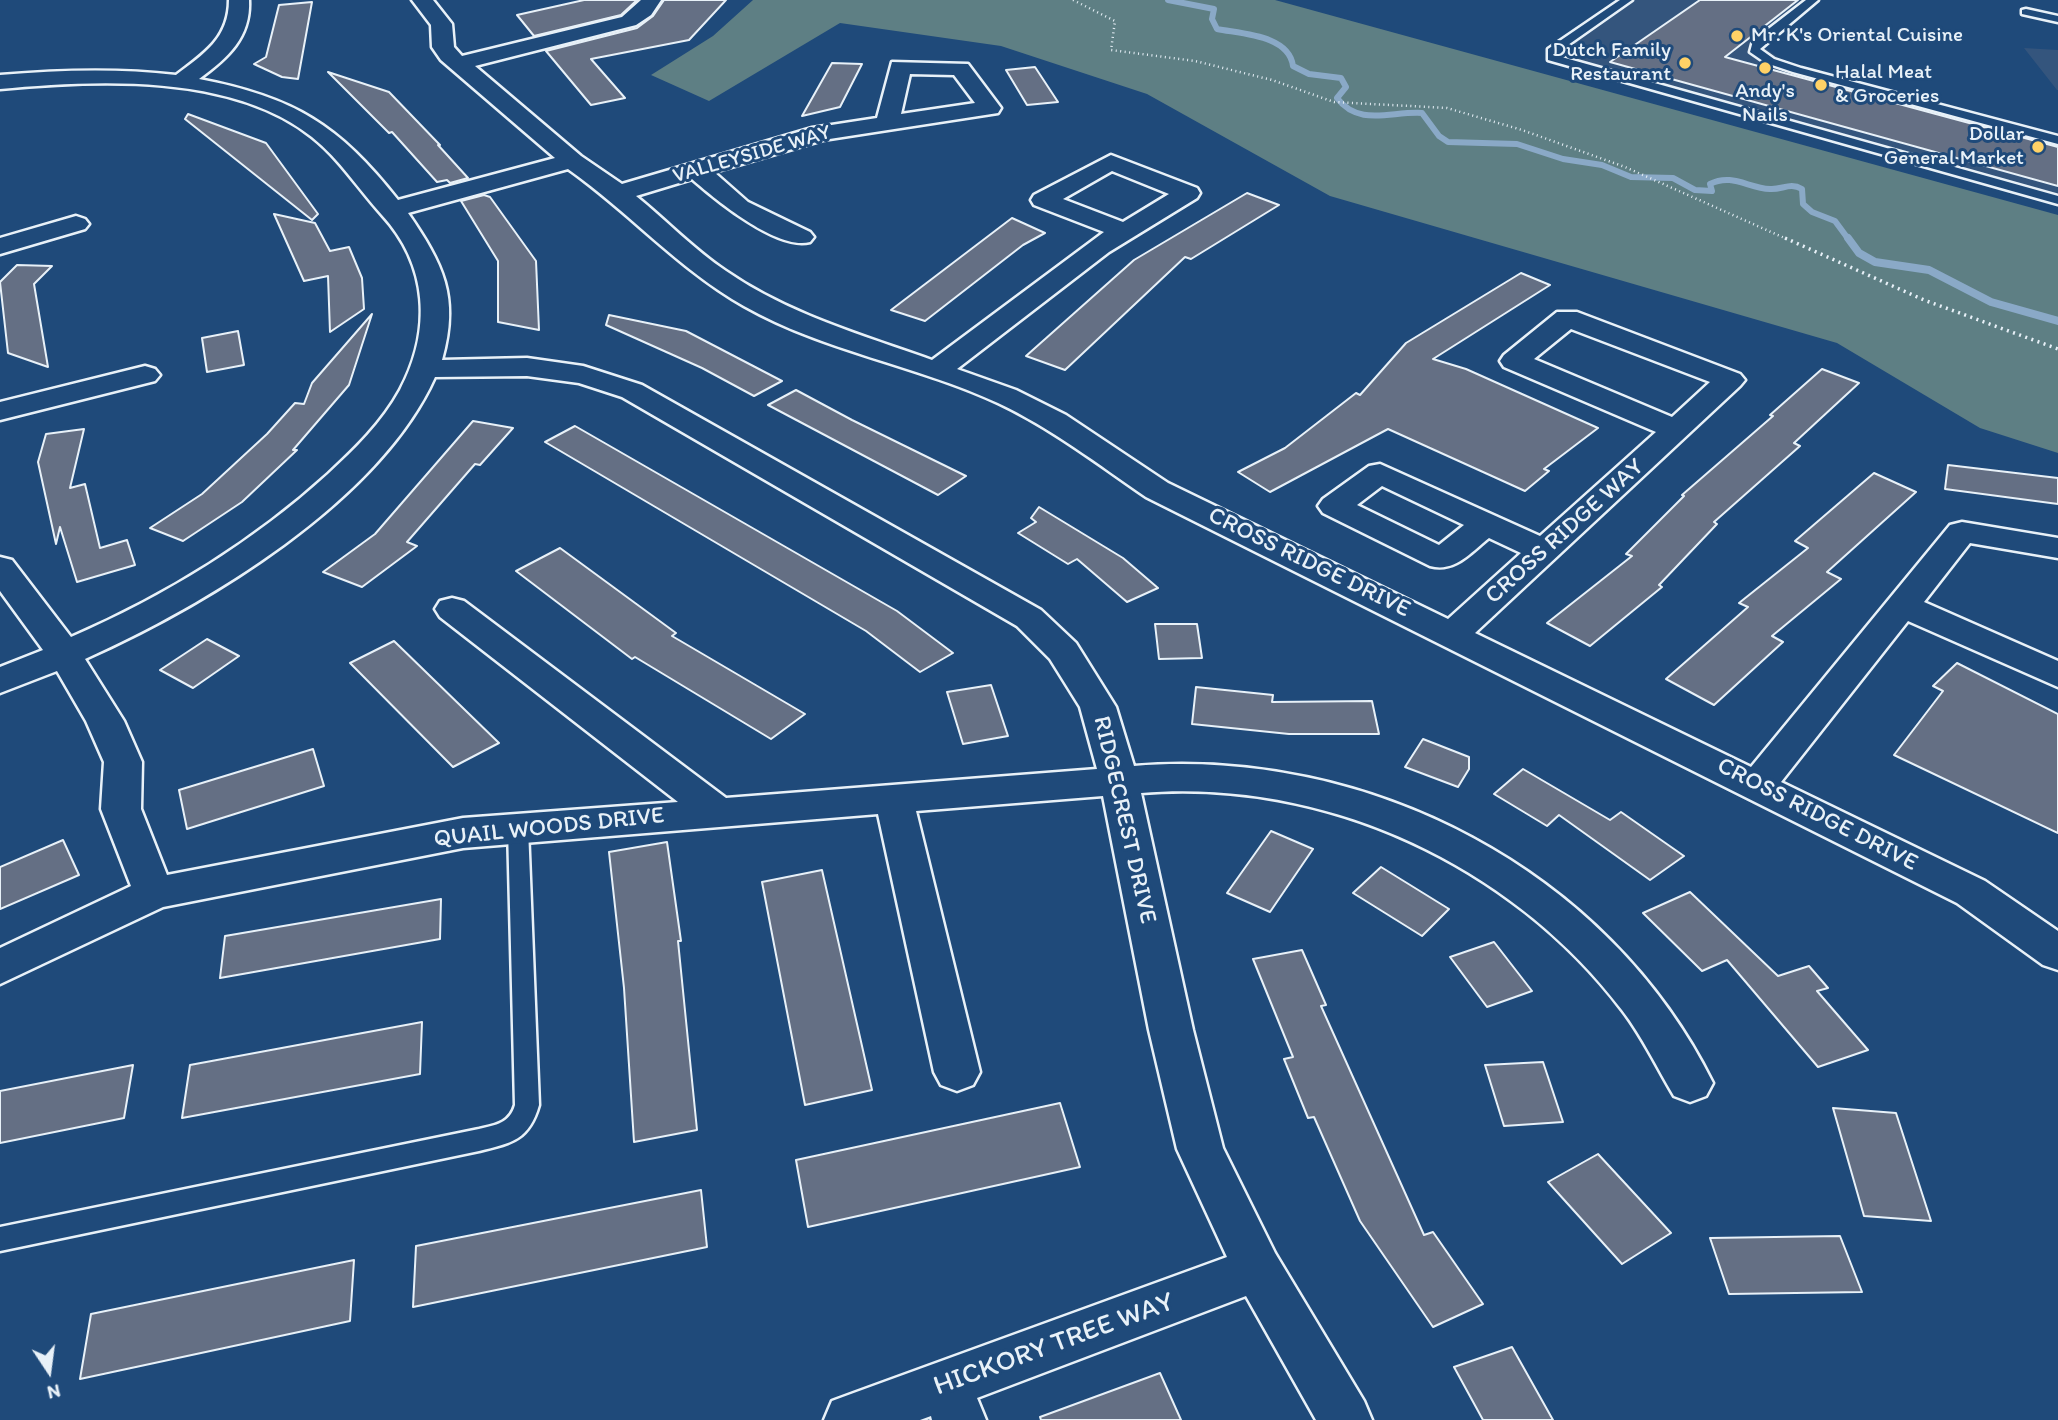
<!DOCTYPE html>
<html>
<head>
<meta charset="utf-8">
<style>
  body { margin:0 }
  #map { position:relative; width:2058px; height:1420px; overflow:hidden; background:#1f4a7a; font-family:Itim,sans-serif }
  canvas { display:block }
  .north { position:absolute; left:14px; top:1336px; width:70px; height:70px; -webkit-text-stroke:5px #1f4a7a; paint-order:stroke; rotate:167deg; font-size:19px; font-weight:700; line-height:28px; text-align:center; color:#e8f1f8 }
  .north::after { content:''; display:block; margin:auto; width:24px; height:32px; background:#e8f1f8; clip-path:polygon(50% 0,100% 100%,50% 72%,0 100%) }
</style>
</head>
<body>
<div id="map">
<canvas width="2058" height="1420"></canvas>
<div class="north">N</div>
</div>
<script>
const ctx = document.querySelector('canvas').getContext('2d');
ctx.lineJoin = 'round';
function fillPath(path, color) { ctx.fillStyle = color; ctx.fill(path, 'evenodd'); }
function trace(path, color, width, dash) { ctx.strokeStyle = color; ctx.lineWidth = width; ctx.lineCap = dash ? 'butt' : 'round'; ctx.setLineDash(dash || []); ctx.stroke(path); }
function drawText(font, color, halo, rows, align = 'center') {
  ctx.font = font + ' Itim,sans-serif'; ctx.lineWidth = 6; ctx.setLineDash([]); ctx.textBaseline = 'middle'; ctx.strokeStyle = halo; ctx.fillStyle = color; for (const [text, x, y, turn = 0] of rows) {
    ctx.save(); ctx.translate(x, y); ctx.rotate((+turn || 0) * Math.PI / 180); ctx.textAlign = isNaN(turn) ? turn : align; if (halo) ctx.strokeText(text, 0, 0); ctx.fillText(text, 0, 0); ctx.restore();
  }
}
fillPath(new Path2D(`
  M 1627,0 L 1813,0 L 1758,43 L 1797,71 L 2058,140 L 2058,200 L 1563,64 L 1552,51 Z
  M 2024,48 L 2058,50 L 2058,90 L 2057,90 Z`), '#34557d');
fillPath(new Path2D(`
  M 753,0 L 1275,0 L 2058,215 L 2058,453 L 1980,428 L 1837,343 L 1330,196 L 1147,94 L 1001,46 L 840,23 L 709,101 L 651,75 L 713,36 Z`), '#5e7f84');
trace(new Path2D(`
  M 1168,0 L 1214,9 L 1212,19 L 1217,29 C 1242,34 1289,35 1293,66 L 1309,74 L 1341,78 L 1346,87 L 1337,98 C 1359,127 1391,111 1422,113 L 1439,136 L 1448,142 L 1517,144 L 1563,159 L 1602,165 L 1631,177 L 1673,178 L 1695,190 L 1712,191 L 1710,184 C 1732,173 1748,188 1770,189 C 1782,190 1790,182 1802,189 L 1803,204 L 1812,212 L 1835,221 L 1849,240`), '#8aa9c7', 6);
trace(new Path2D(`
  M 1848,238 L 1859,253 L 1875,262 L 1929,270 L 1991,302 L 2058,321`), '#8aa9c7', 8);
const building = new Path2D(`
  M 584,0 L 637,0 L 621,15 L 534,36 L 517,15 Z
  M 664,0 L 726,0 L 689,40 L 591,59 L 625,98 L 591,105 L 546,51 L 637,28 L 653,16 Z
  M 1700,0 L 1798,0 L 1725,57 L 2058,147 L 2058,186 L 1610,62 Z
  M 312,2 L 298,79 L 282,77 L 254,64 L 266,57 L 279,5 Z
  M 832,63 L 862,64 L 840,107 L 802,116 Z
  M 1035,67 L 1058,102 L 1027,105 L 1006,70 Z
  M 328,72 L 389,92 L 440,145 L 438,145 L 468,178 L 450,183 L 447,180 L 437,182 L 392,132 L 389,133 Z
  M 188,114 L 266,143 L 318,214 L 312,220 L 185,119 Z
  M 1247,193 L 1279,205 L 1191,259 L 1185,257 L 1065,370 L 1026,356 L 1134,260 Z
  M 484,195 L 490,197 L 536,261 L 539,330 L 498,322 L 498,261 L 461,201 Z
  M 274,214 L 315,223 L 330,251 L 349,247 L 362,278 L 364,309 L 330,332 L 328,276 L 304,281 Z
  M 1012,218 L 1045,233 L 1023,245 L 925,321 L 891,310 Z
  M 17,265 L 52,266 L 34,284 L 48,367 L 8,353 L 0,282 Z
  M 1521,273 L 1550,285 L 1433,359 L 1466,369 L 1598,428 L 1544,469 L 1549,471 L 1525,491 L 1388,429 L 1270,492 L 1238,472 L 1285,448 L 1356,393 L 1360,395 L 1406,343 Z
  M 372,314 L 349,385 L 293,450 L 297,450 L 242,502 L 183,541 L 150,528 L 202,494 L 267,434 L 295,403 L 304,404 L 312,383 Z
  M 609,315 L 686,331 L 782,381 L 754,396 L 702,368 L 606,325 Z
  M 238,331 L 244,365 L 207,372 L 202,338 Z
  M 1822,369 L 1859,383 L 1794,443 L 1800,446 L 1714,522 L 1717,524 L 1659,585 L 1662,587 L 1590,646 L 1547,623 L 1632,556 L 1626,554 L 1684,496 L 1682,495 L 1773,416 L 1770,415 Z
  M 796,390 L 852,420 L 966,476 L 938,495 L 768,405 Z
  M 473,421 L 513,428 L 480,465 L 475,464 L 407,542 L 417,546 L 362,587 L 323,572 L 375,534 Z
  M 575,426 L 897,611 L 953,653 L 920,672 L 866,631 L 545,442 Z
  M 84,429 L 70,488 L 85,484 L 100,548 L 127,540 L 135,565 L 77,582 L 60,527 L 56,544 L 38,462 L 46,434 Z
  M 1948,465 L 2058,478 L 2058,504 L 1945,489 Z
  M 1874,473 L 1916,492 L 1827,572 L 1841,579 L 1772,636 L 1783,642 L 1714,705 L 1666,679 L 1748,607 L 1739,603 L 1808,548 L 1795,541 Z
  M 1039,507 L 1123,558 L 1158,588 L 1127,602 L 1077,559 L 1068,564 L 1018,533 L 1036,522 L 1031,518 Z
  M 560,548 L 676,633 L 672,636 L 805,714 L 771,739 L 635,657 L 632,659 L 516,571 Z
  M 1155,624 L 1197,624 L 1202,658 L 1159,659 Z
  M 207,639 L 239,656 L 193,688 L 160,670 Z
  M 394,641 L 499,743 L 453,767 L 350,663 Z
  M 1957,663 L 2058,714 L 2058,833 L 1894,755 L 1943,691 L 1933,686 Z
  M 991,685 L 1008,736 L 963,744 L 947,692 Z
  M 1196,687 L 1273,695 L 1272,702 L 1372,701 L 1379,734 L 1289,734 L 1192,724 Z
  M 1423,739 L 1469,757 L 1469,769 L 1458,787 L 1405,767 Z
  M 313,749 L 324,786 L 187,829 L 179,790 Z
  M 1523,769 L 1610,820 L 1621,812 L 1684,856 L 1650,880 L 1559,815 L 1547,826 L 1494,794 Z
  M 1271,831 L 1313,849 L 1270,912 L 1227,893 Z
  M 63,840 L 79,875 L 0,909 L 0,867 Z
  M 667,842 L 681,941 L 678,941 L 697,1130 L 634,1142 L 624,988 L 609,852 Z
  M 1381,867 L 1449,909 L 1422,936 L 1353,893 Z
  M 822,870 L 872,1090 L 805,1105 L 762,882 Z
  M 1690,892 L 1778,976 L 1809,966 L 1828,988 L 1817,991 L 1868,1050 L 1818,1067 L 1727,960 L 1702,971 L 1643,913 Z
  M 441,899 L 440,939 L 220,978 L 225,936 Z
  M 1494,942 L 1532,991 L 1487,1007 L 1450,957 Z
  M 1302,950 L 1326,1005 L 1321,1006 L 1424,1235 L 1433,1232 L 1483,1304 L 1433,1327 L 1360,1221 L 1314,1117 L 1308,1118 L 1284,1059 L 1293,1057 L 1253,959 Z
  M 422,1022 L 420,1074 L 182,1118 L 190,1065 Z
  M 1543,1062 L 1563,1122 L 1504,1126 L 1485,1065 Z
  M 133,1065 L 124,1118 L 0,1143 L 0,1091 Z
  M 1060,1103 L 1080,1167 L 808,1227 L 796,1160 Z
  M 1833,1108 L 1896,1113 L 1931,1221 L 1864,1216 Z
  M 1598,1154 L 1671,1233 L 1622,1264 L 1548,1182 Z
  M 701,1190 L 707,1247 L 413,1307 L 416,1246 Z
  M 1840,1236 L 1862,1292 L 1729,1294 L 1710,1238 Z
  M 354,1260 L 350,1321 L 80,1379 L 91,1314 Z
  M 1512,1347 L 1553,1420 L 1483,1420 L 1454,1367 Z
  M 1160,1373 L 1181,1420 L 1041,1420 L 1040,1417 Z`);
fillPath(building, '#646f84');
trace(building, '#e8f1f8', 2);
const lane = new Path2D(`
  M 1620,0 L 1632,0 L 1558,52 L 1558,56 L 2058,196 L 2058,204 L 1548,60 L 1548,49 Z
  M 1806,0 L 1818,0 L 1760,49 L 1774,59 L 1801,68 L 2058,136 L 2058,144 L 1793,72 L 1766,63 L 1750,52 L 1753,41 Z
  M 2026,9 L 2058,16 L 2058,22 L 2022,14 L 2022,10 Z
  M 518,820 L 525,823 L 528,828 L 539,1105 C 529,1140 512,1143 479,1151 L 0,1251 L 0,1227 L 479,1129 C 496,1125 510,1123 515,1105 L 508,828 L 511,823 Z`);
const street = new Path2D(`
  M 229,0 L 249,0 C 251,37 228,58 199,79 C 294,97 339,125 398,200 L 555,158 L 441,60 L 432,47 L 431,25 L 412,0 L 433,0 L 452,24 L 454,47 L 462,56 L 622,17 L 641,0 L 661,0 L 651,15 L 636,25 L 475,66 L 581,156 L 622,184 L 812,128 L 877,118 L 892,62 L 968,64 L 1001,108 L 998,113 L 823,140 L 714,172 L 748,202 L 810,232 L 814,237 L 810,242 C 778,251 716,200 692,179 L 636,196 C 666,220 694,250 726,271 C 788,314 862,335 932,360 L 1104,232 L 1034,205 L 1031,200 L 1034,195 L 1111,155 L 1197,188 L 1200,193 L 1197,198 L 1109,252 L 957,369 L 1016,390 L 1066,415 L 1168,483 L 1448,619 L 1521,553 L 1489,538 C 1471,552 1455,573 1430,566 L 1323,513 L 1318,506 L 1323,499 L 1369,466 L 1380,464 L 1540,536 L 1656,432 L 1504,367 L 1500,361 L 1504,355 L 1557,312 L 1577,312 L 1740,374 L 1745,380 L 1740,386 L 1475,633 L 1751,767 L 1950,525 L 1962,522 L 2058,538 L 2058,558 L 1970,543 L 1924,602 L 2058,661 L 2058,687 L 1908,621 L 1781,782 L 1985,881 L 2058,931 L 2058,970 L 2043,965 L 1957,903 L 1146,497 C 1098,464 1051,428 998,403 C 916,365 823,351 744,306 C 680,270 629,212 568,169 L 408,213 C 443,264 460,297 442,360 L 527,358 L 583,366 L 642,385 L 1041,610 L 1076,643 L 1116,707 L 1134,766 C 1368,747 1608,870 1713,1083 L 1706,1096 L 1690,1102 L 1674,1096 C 1657,1068 1643,1037 1622,1010 C 1511,864 1325,778 1141,793 L 1193,1030 L 1223,1148 L 1275,1253 L 1364,1401 L 1372,1420 L 1316,1420 L 1246,1296 L 977,1398 L 986,1420 L 932,1420 L 931,1416 L 920,1420 L 824,1420 L 832,1401 L 851,1394 L 1227,1257 L 1177,1149 L 1149,1030 L 1103,796 L 916,811 L 980,1072 L 973,1085 L 957,1091 L 941,1085 L 934,1072 L 878,814 L 463,848 L 163,907 L 0,984 L 0,948 L 131,886 L 101,809 L 104,762 L 86,721 L 57,671 L 0,693 L 0,667 L 43,650 L 0,591 L 0,557 L 12,560 L 71,637 C 165,596 252,543 328,474 C 355,449 382,423 400,390 C 432,330 428,265 382,215 C 359,190 340,159 312,137 C 232,73 96,80 0,89 L 0,75 C 59,70 117,68 176,75 C 204,54 229,38 229,0 ZM 910,74 L 954,75 L 975,103 L 901,114 ZM 1112,171 L 1169,194 L 1123,222 L 1063,199 ZM 1571,329 L 1710,382 L 1672,417 L 1534,359 ZM 527,376 L 579,383 L 622,397 L 1017,626 L 1050,659 L 1080,707 L 1097,769 L 726,798 L 464,601 L 452,598 L 440,601 L 435,609 L 440,617 L 678,802 L 463,818 L 167,875 L 141,809 L 142,762 L 124,721 L 85,659 C 205,605 379,502 435,377 ZM 1382,486 L 1464,525 L 1439,545 L 1357,505 Z
  M 76,216 L 85,219 L 89,224 L 85,229 L 0,254 L 0,238 Z
  M 145,366 L 155,369 L 160,375 L 155,381 L 0,420 L 0,402 Z`);
trace(lane, '#e8f1f8', 5);
trace(street, '#e8f1f8', 5);
trace(new Path2D(`
  M 1073,0 L 1115,21 L 1111,50 L 1195,61 L 1272,80 L 1334,102 L 1447,108 L 1522,130 L 1625,167 L 1789,240`), '#e8f1f8', 2.5, [1, 3.5]);
trace(new Path2D(`
  M 1785,238 L 1924,300 L 2058,349`), '#e8f1f8', 3.5, [2, 4.5]);
fillPath(lane, '#1f4a7a');
fillPath(street, '#1f4a7a');
for (const [x, y, r, color] of [
  [1737,36,7,"#ffd166"],
  [1685,63,7,"#ffd166"],
  [1765,68,7,"#ffd166"],
  [1821,85,7,"#ffd166"],
  [2038,147,7,"#ffd166"]
]) { const dot = new Path2D(); dot.arc(x, y, r, 0, 2 * Math.PI); ctx.fillStyle = color; ctx.fill(dot); trace(dot, '#1f4a7a', 2.5); }
drawText('21px', '#e8f1f8', '#1f4a7a', [
  ["Mr. K's Oriental Cuisine",1751,36],
  ["Dutch Family",1671,51,"right"],
  ["Restaurant",1671,75,"right"],
  ["Halal Meat",1835,73],
  ["& Groceries",1835,97],
  ["Andy's",1765,92,"center"],
  ["Nails",1765,116,"center"],
  ["Dollar",2024,135,"right"],
  ["General Market",2024,159,"right"]
], 'left');
drawText('21px', '#e8f1f8', '#1f4a7a', [
  ["VALLEYSIDE WAY",752,155,-16]
]);
drawText('24px', '#e8f1f8', '#1f4a7a', [
  ["CROSS RIDGE WAY",1565,532,-42],
  ["CROSS RIDGE DRIVE",1309,563,26],
  ["CROSS RIDGE DRIVE",1817,815,27],
  ["RIDGECREST DRIVE",1124,820,77],
  ["QUAIL WOODS DRIVE",549,828,-6]
]);
drawText('28px', '#e8f1f8', '#1f4a7a', [
  ["HICKORY TREE WAY",1054,1345,-20]
]);
</script>
</body>
</html>
